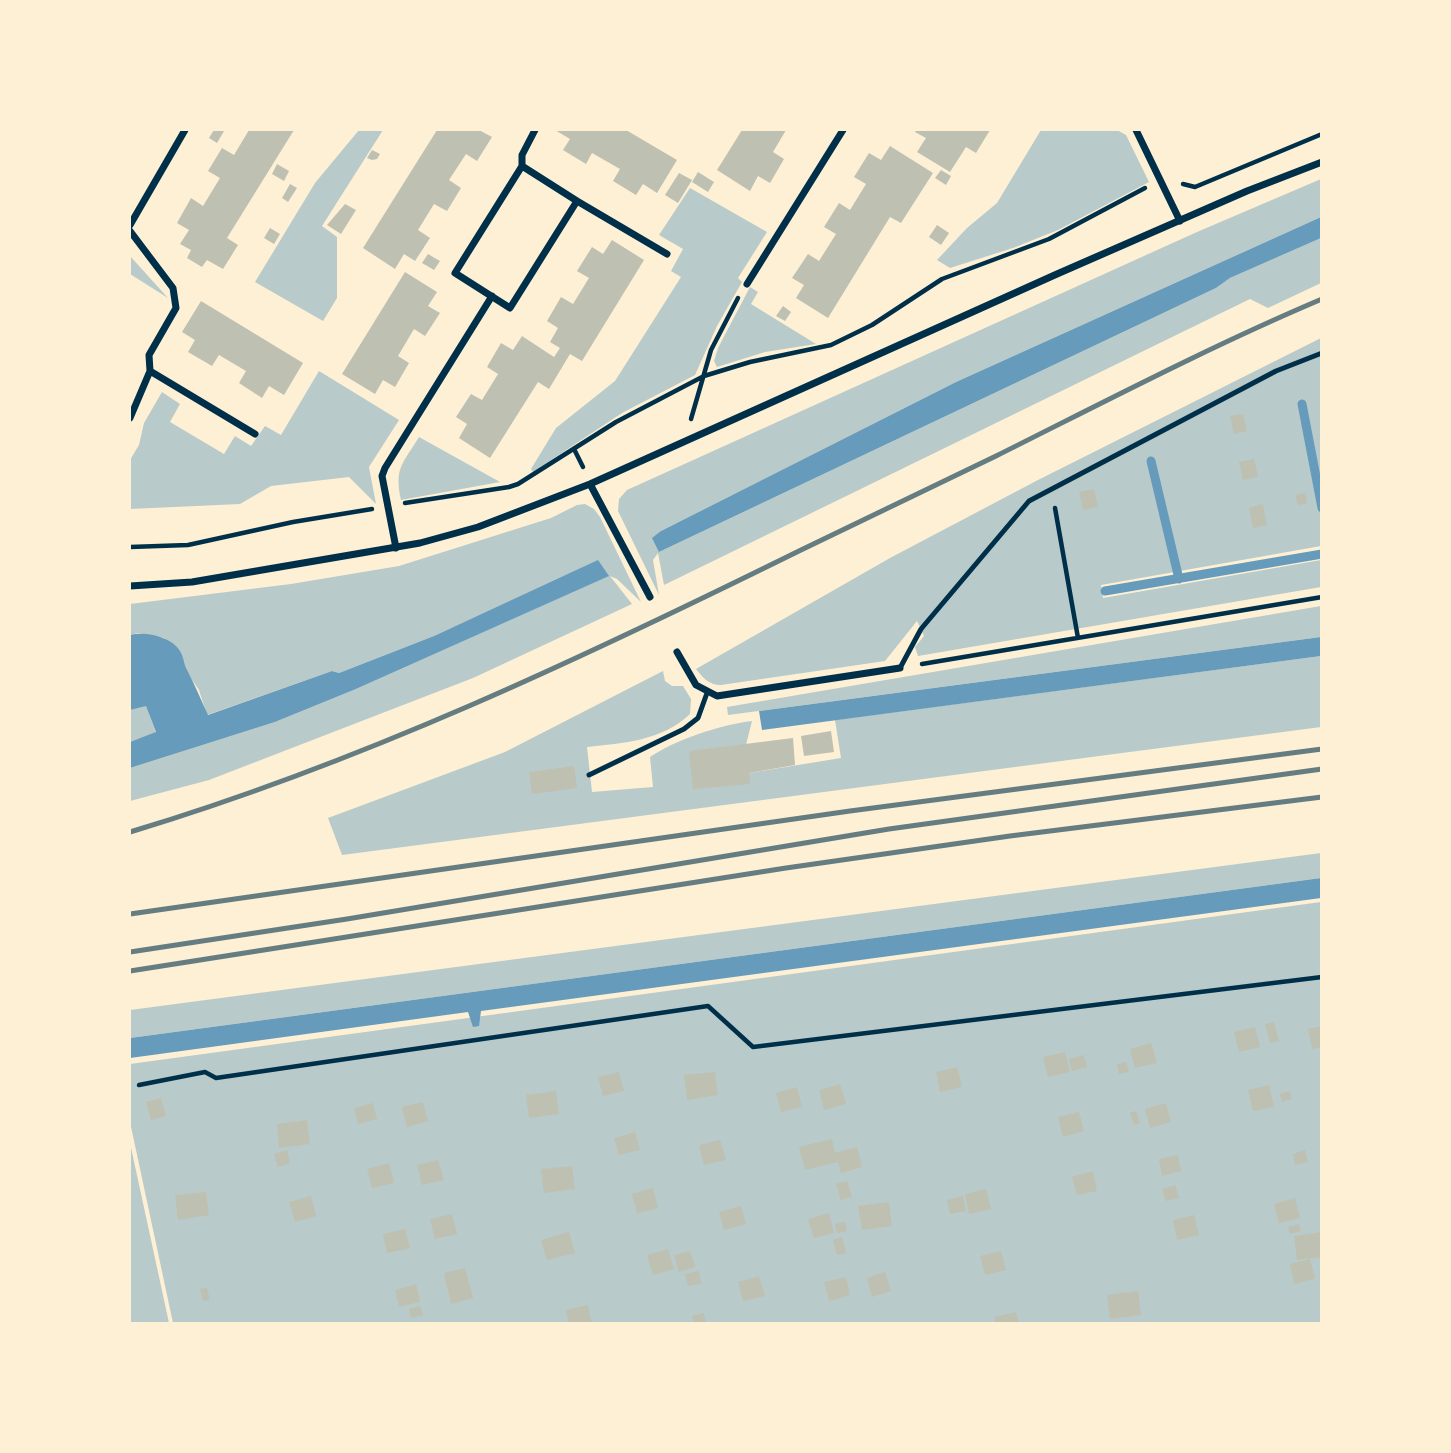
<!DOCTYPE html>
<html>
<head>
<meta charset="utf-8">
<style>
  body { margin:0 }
  #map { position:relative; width:1451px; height:1453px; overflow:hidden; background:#fdf0d5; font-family:Bitter,serif }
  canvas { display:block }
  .frame { position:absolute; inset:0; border:131px solid #fdf0d5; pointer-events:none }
</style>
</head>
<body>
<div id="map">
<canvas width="1451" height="1453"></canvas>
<div class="frame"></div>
</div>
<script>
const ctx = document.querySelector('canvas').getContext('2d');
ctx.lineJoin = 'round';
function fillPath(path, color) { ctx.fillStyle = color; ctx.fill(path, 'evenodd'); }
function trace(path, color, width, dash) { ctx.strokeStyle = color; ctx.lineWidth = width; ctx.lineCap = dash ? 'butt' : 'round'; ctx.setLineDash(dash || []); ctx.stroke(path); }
fillPath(new Path2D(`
  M 359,130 L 383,130 L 322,226 L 337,237 L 337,298 L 323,321 L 255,282 L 315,183 Z
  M 1041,130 L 1117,130 L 1126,135 L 1149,182 L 1058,230 L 1013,248 L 950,268 L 937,260 L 967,228 L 997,203 Z
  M 1321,179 L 1321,217 L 956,382 L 661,531 L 659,552 L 1216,288 L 1230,278 L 1321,238 L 1321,283 L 1268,308 L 1250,299 L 664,585 L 658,553 L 653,560 L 659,595 L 618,511 L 619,499 L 627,490 L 1197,232 Z
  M 690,188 L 767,232 L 738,278 L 742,282 L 717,326 L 695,375 L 622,413 L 533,472 L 531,469 L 556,428 L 615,381 L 681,277 L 671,271 L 683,249 L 659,235 Z
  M 130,256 L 168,298 L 130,274 Z
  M 750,287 L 758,292 L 751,304 L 816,344 L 765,352 L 717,367 L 714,361 L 718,348 Z
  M 1321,338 L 1321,546 L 1101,585 L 1103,598 L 1321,560 L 1321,587 L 918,656 L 915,647 L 924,636 L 917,621 L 885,661 L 721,685 C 709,685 703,678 696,669 L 890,558 L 1038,480 Z
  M 319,371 L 399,420 L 369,467 L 376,504 L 349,477 L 271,486 L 240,504 L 130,509 L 130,460 L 139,445 L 144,423 L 162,392 L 180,404 L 170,422 L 224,454 L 235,436 L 251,446 L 265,426 L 281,435 Z
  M 419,437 L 500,482 L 401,500 C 394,467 403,464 419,437 Z
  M 585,504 L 594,509 L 600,517 L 641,602 L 617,579 L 610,576 L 632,604 L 473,678 L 209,780 L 130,801 L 130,768 L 275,722 L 356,689 L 608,576 L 598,561 L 434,636 L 339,673 L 332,671 L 207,715 L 199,690 L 164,638 L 138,633 L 130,635 L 130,604 L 291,584 L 399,566 L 551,518 L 577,505 Z
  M 1321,606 L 1321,637 L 728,715 L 727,707 Z
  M 1321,656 L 1321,727 L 342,855 L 328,818 L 505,752 L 663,671 L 665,681 L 672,686 L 683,686 L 691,699 L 690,714 C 662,741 623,743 587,747 L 592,792 L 653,787 L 650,757 C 677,739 720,725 752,721 L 746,745 L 749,773 L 841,758 L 835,720 Z
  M 146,705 L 156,733 L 130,742 L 130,710 Z
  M 1321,853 L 1321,878 L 130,1038 L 130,1010 Z
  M 1321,902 L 1321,1323 L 173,1323 L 130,1122 L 130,1064 Z
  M 130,1143 L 169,1323 L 130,1323 Z`), '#b9caca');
fillPath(new Path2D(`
  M 1321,217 L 1321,238 L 1230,278 L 1216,288 L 659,552 L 652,538 L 661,531 L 956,382 Z
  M 598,560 L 609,576 L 356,689 L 275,722 L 130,768 L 130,742 L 156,732 L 146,706 L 130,710 L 130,635 C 146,631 175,637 182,655 C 184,660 184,665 187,670 C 195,685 201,700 208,715 L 332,671 L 339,673 L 434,636 Z
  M 1321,637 L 1321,656 L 762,730 L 759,711 Z
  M 1321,878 L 1321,898 L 481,1011 L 479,1026 L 473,1027 L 468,1012 L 130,1058 L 130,1038 Z`), '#669bbc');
trace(new Path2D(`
  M 1302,404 L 1322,508
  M 1151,461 L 1179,579
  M 1105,591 L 1322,554`), '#669bbc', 9);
fillPath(new Path2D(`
  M 214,130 L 224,131 L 217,143 L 209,138 Z
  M 249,130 L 294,130 L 227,238 L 238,245 L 223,269 L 207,260 L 202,267 L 187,258 L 191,250 L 180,244 L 189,230 L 177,223 L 191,198 L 203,206 L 220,178 L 208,171 L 222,148 L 234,155 Z
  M 437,130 L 479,130 L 492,137 L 477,161 L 466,154 L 449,180 L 461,188 L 447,211 L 434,204 L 418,230 L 430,238 L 415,261 L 404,254 L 395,269 L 363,248 Z
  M 555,130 L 626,130 L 677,160 L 657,193 L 643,184 L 636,195 L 613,181 L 620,169 L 592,153 L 586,164 L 563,150 L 570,139 Z
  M 742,130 L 786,130 L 773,152 L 784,159 L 770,183 L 758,176 L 750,191 L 717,170 Z
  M 916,130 L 990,130 L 976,153 L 966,147 L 950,172 L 917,152 L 926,138 L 915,132 Z
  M 890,146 L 933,173 L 901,223 L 890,217 L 828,318 L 796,298 L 804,285 L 792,278 L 808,254 L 819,261 L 836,234 L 824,227 L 839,203 L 850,210 L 866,184 L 854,177 L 869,153 L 881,160 Z
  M 372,150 L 380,154 L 377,159 L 372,160 L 367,158 Z
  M 277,164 L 289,171 L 284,181 L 272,174 Z
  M 941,170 L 951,176 L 946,185 L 935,178 Z
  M 698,172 L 714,182 L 708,192 L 692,182 Z
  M 679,173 L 692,180 L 678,203 L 665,195 Z
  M 290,184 L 297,188 L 288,202 L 282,198 Z
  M 345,204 L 356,210 L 341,234 L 327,225 Z
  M 937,225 L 949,233 L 941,245 L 929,237 Z
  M 270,228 L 280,234 L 274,244 L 264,238 Z
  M 612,240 L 644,260 L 582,361 L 570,354 L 549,389 L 538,382 L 490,458 L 459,438 L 467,424 L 456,417 L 471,394 L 482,400 L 498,374 L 487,367 L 501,343 L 513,350 L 522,336 L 554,357 L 560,348 L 550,342 L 558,328 L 547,321 L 561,297 L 573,304 L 589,278 L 577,271 L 592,247 L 603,254 Z
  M 428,254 L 440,261 L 434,270 L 422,263 Z
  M 405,272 L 437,292 L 428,306 L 440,313 L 425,336 L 414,329 L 398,356 L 409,363 L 395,387 L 383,380 L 375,394 L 342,374 Z
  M 201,301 L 303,363 L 284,395 L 269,386 L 262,398 L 239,383 L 246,371 L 219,355 L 212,366 L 188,352 L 195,340 L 182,332 Z
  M 783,306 L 791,312 L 785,321 L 776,316 Z
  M 1243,414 L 1247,431 L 1234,434 L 1230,416 Z
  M 1254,459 L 1258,477 L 1243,480 L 1239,462 Z
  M 1094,489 L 1098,507 L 1083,510 L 1079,492 Z
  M 1305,493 L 1307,503 L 1298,505 L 1295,495 Z
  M 1263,504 L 1267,525 L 1253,528 L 1249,508 Z
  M 831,731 L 834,752 L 804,756 L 801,736 Z
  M 793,738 L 795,765 L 749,773 L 750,784 L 693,789 L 689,751 Z
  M 574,766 L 577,788 L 532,794 L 529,772 Z
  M 1274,1022 L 1279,1041 L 1270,1043 L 1265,1024 Z
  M 1322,1026 L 1322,1047 L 1312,1049 L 1308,1029 Z
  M 1255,1027 L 1260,1047 L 1239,1052 L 1234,1032 Z
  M 1151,1043 L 1157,1063 L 1135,1068 L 1130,1049 Z
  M 1065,1052 L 1070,1072 L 1048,1077 L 1043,1057 Z
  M 1084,1055 L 1087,1067 L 1072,1071 L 1069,1059 Z
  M 1126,1062 L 1129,1072 L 1119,1074 L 1117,1064 Z
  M 957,1067 L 962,1087 L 940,1092 L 936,1072 Z
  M 619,1072 L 624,1091 L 603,1096 L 598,1077 Z
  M 715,1072 L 718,1095 L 687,1100 L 684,1075 Z
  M 840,1084 L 846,1104 L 824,1110 L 819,1090 Z
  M 1269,1085 L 1274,1107 L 1253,1111 L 1248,1090 Z
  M 797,1087 L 802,1107 L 781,1112 L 776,1093 Z
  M 556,1091 L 559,1114 L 529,1118 L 526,1095 Z
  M 1290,1091 L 1292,1099 L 1282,1102 L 1280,1094 Z
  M 161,1098 L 166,1116 L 151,1120 L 146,1102 Z
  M 423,1102 L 428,1121 L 407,1127 L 402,1107 Z
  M 373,1103 L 377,1119 L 358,1124 L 354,1108 Z
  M 1166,1103 L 1171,1122 L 1150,1128 L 1145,1109 Z
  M 1136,1111 L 1140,1123 L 1134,1125 L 1130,1113 Z
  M 1079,1112 L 1084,1131 L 1063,1137 L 1058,1117 Z
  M 307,1120 L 310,1144 L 279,1148 L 277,1124 Z
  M 635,1132 L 640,1150 L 619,1155 L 614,1138 Z
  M 832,1139 L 835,1153 L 857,1147 L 862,1167 L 841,1173 L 838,1162 L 805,1170 L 799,1147 Z
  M 720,1140 L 726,1160 L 704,1165 L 699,1145 Z
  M 287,1150 L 290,1163 L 278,1167 L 274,1154 Z
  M 1305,1150 L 1308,1162 L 1295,1165 L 1293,1154 Z
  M 1178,1155 L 1181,1171 L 1162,1176 L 1159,1159 Z
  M 438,1160 L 444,1180 L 422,1185 L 417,1165 Z
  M 389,1163 L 394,1183 L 372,1188 L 367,1169 Z
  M 572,1166 L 575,1189 L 544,1193 L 541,1169 Z
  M 1093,1171 L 1097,1191 L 1077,1195 L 1072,1177 Z
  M 847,1181 L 852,1197 L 841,1200 L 836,1184 Z
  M 1175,1185 L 1179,1198 L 1166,1201 L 1162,1189 Z
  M 653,1188 L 658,1208 L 637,1213 L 632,1194 Z
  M 986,1189 L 991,1209 L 969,1214 L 965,1194 Z
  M 206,1192 L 209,1215 L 178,1220 L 175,1195 Z
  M 311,1196 L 316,1216 L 295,1222 L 289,1202 Z
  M 963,1196 L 966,1211 L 950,1214 L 947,1200 Z
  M 1295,1198 L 1300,1218 L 1279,1223 L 1274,1204 Z
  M 889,1202 L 892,1226 L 862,1230 L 858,1206 Z
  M 741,1206 L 746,1224 L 724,1230 L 719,1212 Z
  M 829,1213 L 834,1233 L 814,1238 L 808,1219 Z
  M 452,1214 L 457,1234 L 435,1239 L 430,1219 Z
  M 1194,1215 L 1199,1235 L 1177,1240 L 1173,1220 Z
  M 845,1222 L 847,1231 L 837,1233 L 835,1224 Z
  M 1299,1224 L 1301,1231 L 1290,1234 L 1288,1227 Z
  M 405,1229 L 410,1248 L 387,1253 L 383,1234 Z
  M 569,1232 L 575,1253 L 547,1260 L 541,1240 Z
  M 1322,1232 L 1322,1257 L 1297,1260 L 1294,1236 Z
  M 842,1237 L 846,1253 L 837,1255 L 833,1240 Z
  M 668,1249 L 674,1269 L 653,1275 L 647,1255 Z
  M 690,1251 L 695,1267 L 679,1272 L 674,1255 Z
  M 1001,1251 L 1006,1270 L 985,1275 L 980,1256 Z
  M 1310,1259 L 1315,1279 L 1294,1284 L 1290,1264 Z
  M 465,1268 L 473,1298 L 451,1304 L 444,1273 Z
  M 699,1271 L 701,1284 L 688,1286 L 685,1274 Z
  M 885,1272 L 891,1291 L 872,1297 L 867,1278 Z
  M 759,1276 L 765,1296 L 743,1301 L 738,1282 Z
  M 846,1277 L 850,1295 L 829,1301 L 824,1282 Z
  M 416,1284 L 420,1302 L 399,1307 L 395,1290 Z
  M 207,1288 L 210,1300 L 203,1301 L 200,1289 Z
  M 1138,1291 L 1141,1315 L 1110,1319 L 1107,1295 Z
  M 588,1305 L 592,1324 L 569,1324 L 566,1310 Z
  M 420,1306 L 423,1315 L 411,1318 L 409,1309 Z
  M 1016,1312 L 1019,1324 L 996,1324 L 994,1317 Z
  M 704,1313 L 706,1324 L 694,1324 L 692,1316 Z`), '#bec0b2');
trace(new Path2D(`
  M 1183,184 L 1195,187 L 1322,134
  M 691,419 L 711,350 L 738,298
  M 574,449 L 583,467
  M 405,503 L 509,487 L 518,484 L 616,422 L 704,376 L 750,362 L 831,345 L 872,325 L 942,279 L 1049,239 L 1145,188
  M 1055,508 L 1078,638
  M 130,547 L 188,545 L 293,522 L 372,509
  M 922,664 L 1322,597
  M 139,1085 L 205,1072 L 216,1078 L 708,1006 L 753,1047 L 1322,977`), '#003049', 4.5);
trace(new Path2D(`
  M 900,668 L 921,629 L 1029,501 L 1276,371 L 1322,353
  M 589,775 L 684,729 L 698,718 L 707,693`), '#003049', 5);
trace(new Path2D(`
  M 1136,130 L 1180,221
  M 522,166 L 577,201 L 510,308 L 455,273 Z
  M 522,166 L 522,155 L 535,130
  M 577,201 L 667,254
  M 130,225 L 185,130
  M 130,231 L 173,288 L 176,308 L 149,355 L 150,371 L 130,418
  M 747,284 L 843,130
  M 150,371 L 255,434
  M 590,484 L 650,597
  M 396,548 L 382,476 L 385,468 L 492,296
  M 130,586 L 192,582 L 420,543 L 478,527 L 590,484 L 1057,274 L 1247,191 L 1322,162
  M 677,652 L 696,685 L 717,696 L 900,668`), '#003049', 7);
trace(new Path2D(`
  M 130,832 C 363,762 582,658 801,550 C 866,518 931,488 996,456 C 1104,402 1211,346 1322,299
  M 130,914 L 850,811 L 1322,749
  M 130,952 L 347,919 L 889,829 L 1322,769
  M 130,971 L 786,868 L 1010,836 L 1322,797`), '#657d81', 5);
</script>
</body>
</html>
